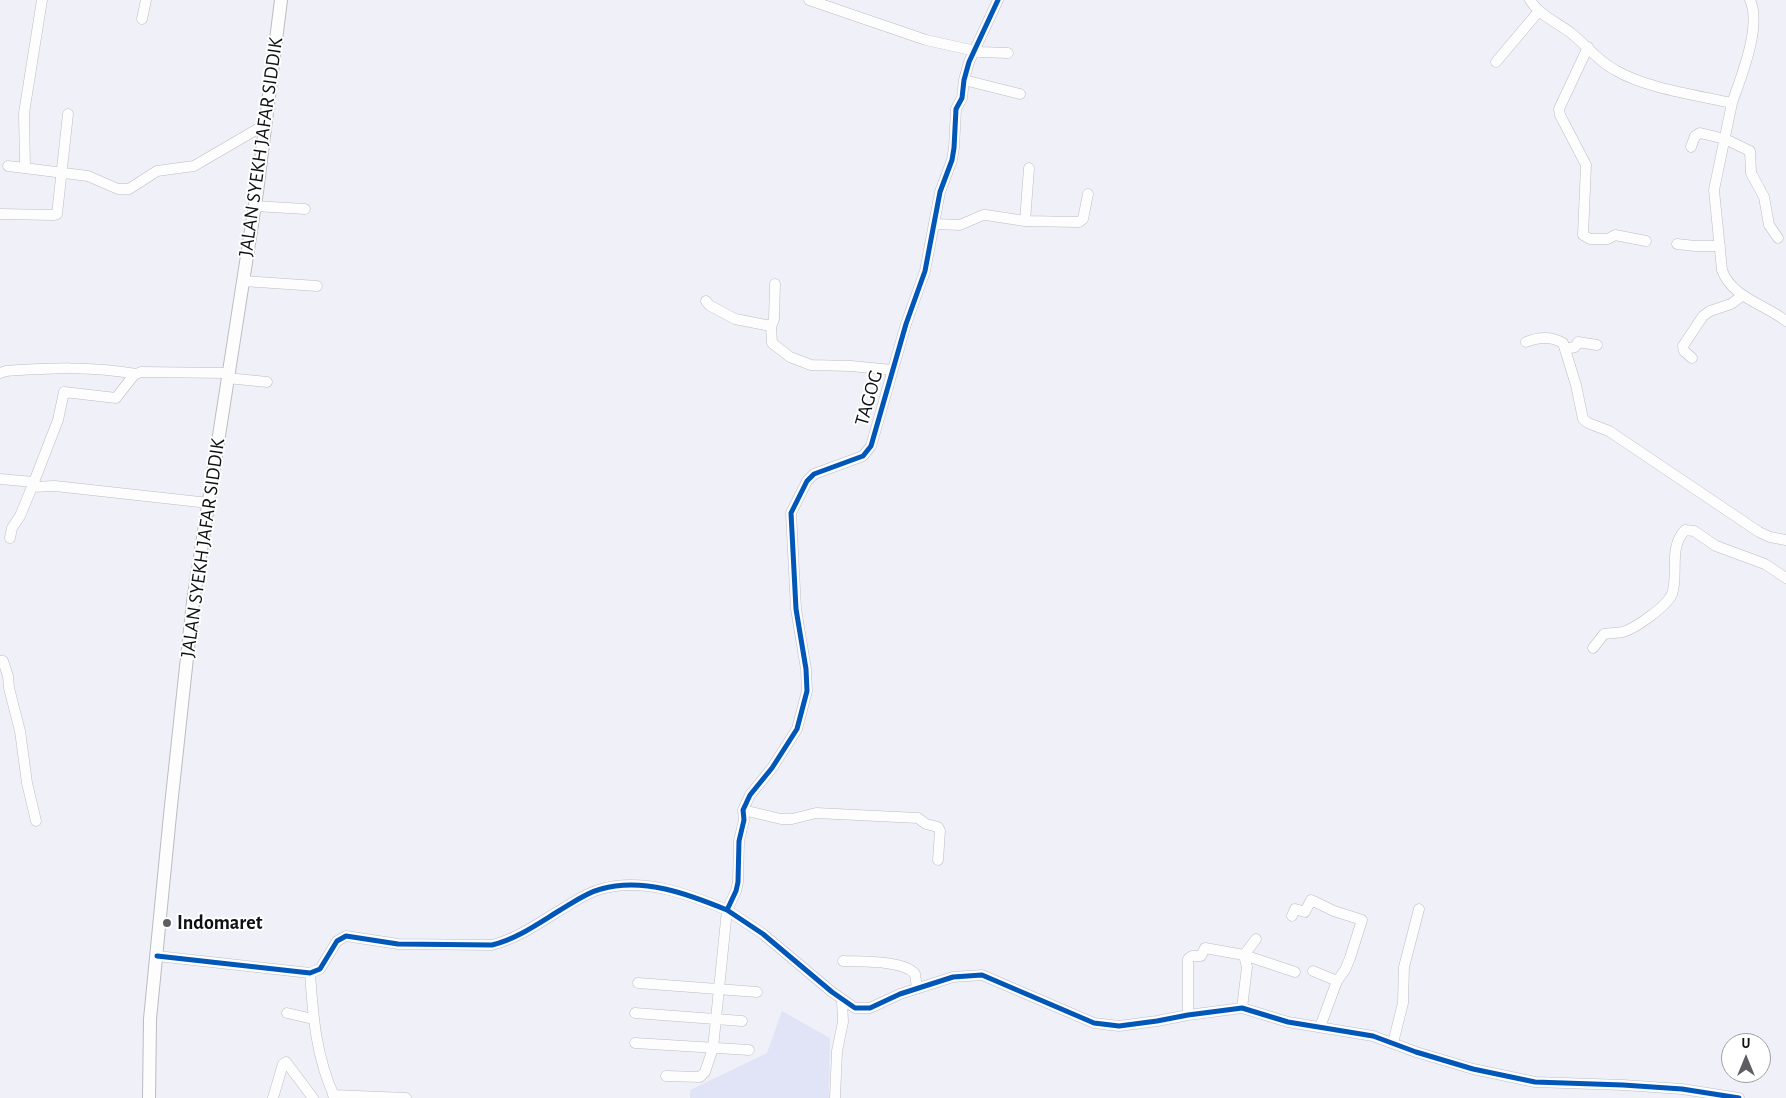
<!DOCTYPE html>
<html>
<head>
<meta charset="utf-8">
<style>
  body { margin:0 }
  #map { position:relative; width:1786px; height:1098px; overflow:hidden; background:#f0f1f8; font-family:"Alegreya Sans",sans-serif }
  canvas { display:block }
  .north { position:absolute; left:1721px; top:1033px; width:50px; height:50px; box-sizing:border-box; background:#fff; border:1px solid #9f9fa1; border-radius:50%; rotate:0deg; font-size:14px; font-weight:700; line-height:20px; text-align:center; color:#0f1014 }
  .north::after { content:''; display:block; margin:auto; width:18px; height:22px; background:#5e5f64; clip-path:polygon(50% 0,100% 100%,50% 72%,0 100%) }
</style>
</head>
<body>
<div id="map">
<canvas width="1786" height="1098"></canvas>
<div class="north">U</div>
</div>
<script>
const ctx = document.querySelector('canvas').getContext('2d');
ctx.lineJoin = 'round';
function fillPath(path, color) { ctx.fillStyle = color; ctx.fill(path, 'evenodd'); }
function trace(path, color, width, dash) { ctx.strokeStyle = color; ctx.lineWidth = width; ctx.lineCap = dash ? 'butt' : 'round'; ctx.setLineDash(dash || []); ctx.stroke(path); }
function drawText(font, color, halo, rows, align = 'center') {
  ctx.font = font + ' "Alegreya Sans",sans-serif'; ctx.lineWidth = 4; ctx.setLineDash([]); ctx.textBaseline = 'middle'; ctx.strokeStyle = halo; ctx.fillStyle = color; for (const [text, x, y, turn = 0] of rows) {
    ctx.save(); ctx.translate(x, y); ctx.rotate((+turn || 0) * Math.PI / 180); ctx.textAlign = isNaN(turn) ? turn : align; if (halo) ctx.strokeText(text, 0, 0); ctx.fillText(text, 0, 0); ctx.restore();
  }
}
fillPath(new Path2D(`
  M 782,1011 L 830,1038 L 829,1098 L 690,1098 L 690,1090 L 767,1053 Z`), '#e1e3f7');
const minor = new Path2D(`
  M 809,0 L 926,40 L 980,52 L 1008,53
  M 1530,0 C 1539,15 1558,23 1571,33 C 1586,45 1598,61 1615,70 C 1645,88 1696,95 1732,103 L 1714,190 L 1722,270 C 1731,297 1766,305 1786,321
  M 142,19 L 146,0
  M 1588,47 L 1559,109 L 1560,115 L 1586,165 L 1583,235 L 1590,239 L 1608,239 L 1615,235 L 1646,241
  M 1496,62 L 1539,11
  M 964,80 L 1020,94
  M 1732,103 C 1741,77 1762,26 1750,0
  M 1691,147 L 1695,136 L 1700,133 L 1725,139 L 1750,151 L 1751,173 L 1764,197 L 1769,225 L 1778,238
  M 8,166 L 88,176 L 118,189 L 129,189 L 157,171 L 194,166 L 266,124
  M 25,168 L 24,113 L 42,0
  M 255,206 L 305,209
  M 0,214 L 54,215 L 57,214 L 68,114
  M 1025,221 L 1029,168
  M 935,224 L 960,225 L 983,215 L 986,215 L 1025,221 L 1079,222 L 1083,219 L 1088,194
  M 1677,244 L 1695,246 L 1720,246
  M 243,281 L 317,286
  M 706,301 L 709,305 L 735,319 L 771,326 L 772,343 L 790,357 L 811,365 L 851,366 L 892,370
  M 771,327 L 774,319 L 775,284
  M 1526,342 C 1538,337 1551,336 1563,343 L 1576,385 L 1583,419 L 1588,423 L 1609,431 L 1759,532 L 1770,537 L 1786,540
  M 1565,349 L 1575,347 L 1578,342 L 1597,345
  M 1692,358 L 1684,351 L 1683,346 L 1703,316 L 1710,311 L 1731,304 L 1743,295
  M 0,373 L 6,371 C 50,368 92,366 136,374
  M 227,378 L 267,382
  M 0,479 L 34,482
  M 209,503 L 55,486 L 32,487 L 58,420 L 64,392 L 116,398 L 134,375 L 141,372 L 228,373
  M 10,538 L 12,528 L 20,516 L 32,487
  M 1593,648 L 1604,634 C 1611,633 1617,633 1623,632 C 1636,628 1667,606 1672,594 C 1679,574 1668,548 1685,530 L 1694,531 L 1716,546 L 1765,564 L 1786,578
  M 0,661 L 3,661 L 8,676 L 9,688 L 20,731 L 27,783 L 36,821
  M 743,810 L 781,819 L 792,819 L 816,813 L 918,818 L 926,824 L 938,827 L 940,831 L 938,860
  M 727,910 L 763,934 L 832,992 L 855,1008 L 870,1008 L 900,994 L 953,977 L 982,975 L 1094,1023 L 1119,1026 L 1157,1021 L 1188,1015 L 1242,1008 L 1288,1022 L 1373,1036 L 1416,1052 L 1473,1069 L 1535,1082 L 1623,1085 L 1682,1089 L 1739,1098
  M 1292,916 L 1295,909 L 1305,912 L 1311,900 L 1334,911 L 1362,920 L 1350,958 L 1345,970 L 1337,981 L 1320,1027
  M 157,956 L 310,973 L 320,969 L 337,941 L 346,936 L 398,944 L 492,945 C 516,939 536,925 557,912 C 571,904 585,893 601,889 C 643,877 688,894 727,910 L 736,891 L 738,882 L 739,841 L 744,820 L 743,810 L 750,795 L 772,768 L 797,729 L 807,691 L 806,669 L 796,609 L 791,513 L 807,481 L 814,474 L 863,456 L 871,446 L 906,324 L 925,271 L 940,192 L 952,160 L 954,148 L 956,109 L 962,98 L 964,80 L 969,62 L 998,0
  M 843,961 C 860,962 904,960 915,974 L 917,988
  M 1313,971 L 1337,981
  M 310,973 C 313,1016 316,1058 335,1098
  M 638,983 L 757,992
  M 1242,1008 L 1247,967 L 1244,955 L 1256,939
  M 287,1013 L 313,1019
  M 635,1013 L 742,1021
  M 1188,1015 L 1188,959 L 1192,956 L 1201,956 L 1205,948 L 1244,955 L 1295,972
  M 635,1043 L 749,1050
  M 1393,1043 L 1403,1003 L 1404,967 L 1419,909
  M 666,1076 L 700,1077 L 705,1072 L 713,1048 L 727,910
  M 333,1095 L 406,1098
  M 273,1098 L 283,1064 L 286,1062 L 313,1098
  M 835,1098 L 837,1051 L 843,1022 L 842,1000`);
const major = new Path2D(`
  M 149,1098 L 150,1019 L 170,815 L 193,602 L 257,192 L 281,0`);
trace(minor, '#bbbcc1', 11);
trace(major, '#bbbcc1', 14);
trace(minor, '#fdfdfe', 10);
trace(major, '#fdfdfe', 12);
trace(new Path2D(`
  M 727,910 L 763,934 L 832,992 L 855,1008 L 870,1008 L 900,994 L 953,977 L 982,975 L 1094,1023 L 1119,1026 L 1157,1021 L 1188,1015 L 1242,1008 L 1288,1022 L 1373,1036 L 1416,1052 L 1473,1069 L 1535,1082 L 1623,1085 L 1682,1089 L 1739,1098
  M 157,956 L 310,973 L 320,969 L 337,941 L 346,936 L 398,944 L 492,945 C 516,939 536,925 557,912 C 571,904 585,893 601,889 C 643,877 688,894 727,910 L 736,891 L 738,882 L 739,841 L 744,820 L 743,810 L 750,795 L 772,768 L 797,729 L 807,691 L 806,669 L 796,609 L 791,513 L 807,481 L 814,474 L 863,456 L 871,446 L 906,324 L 925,271 L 940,192 L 952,160 L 954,148 L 956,109 L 962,98 L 964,80 L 969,62 L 998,0`), '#0057b8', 5);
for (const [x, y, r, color] of [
  [167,923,5,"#5e5f64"]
]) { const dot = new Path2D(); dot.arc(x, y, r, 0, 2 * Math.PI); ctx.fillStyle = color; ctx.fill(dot); trace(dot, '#fff', 2); }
drawText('20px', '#0f1014', '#fff', [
  ["JALAN SYEKH JAFAR SIDDIK",261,147,-82],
  ["TAGOG",869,398,-74],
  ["JALAN SYEKH JAFAR SIDDIK",203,548,-82]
]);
drawText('bold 20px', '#0f1014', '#fff', [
  ["Indomaret",177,923]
], 'left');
</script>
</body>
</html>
